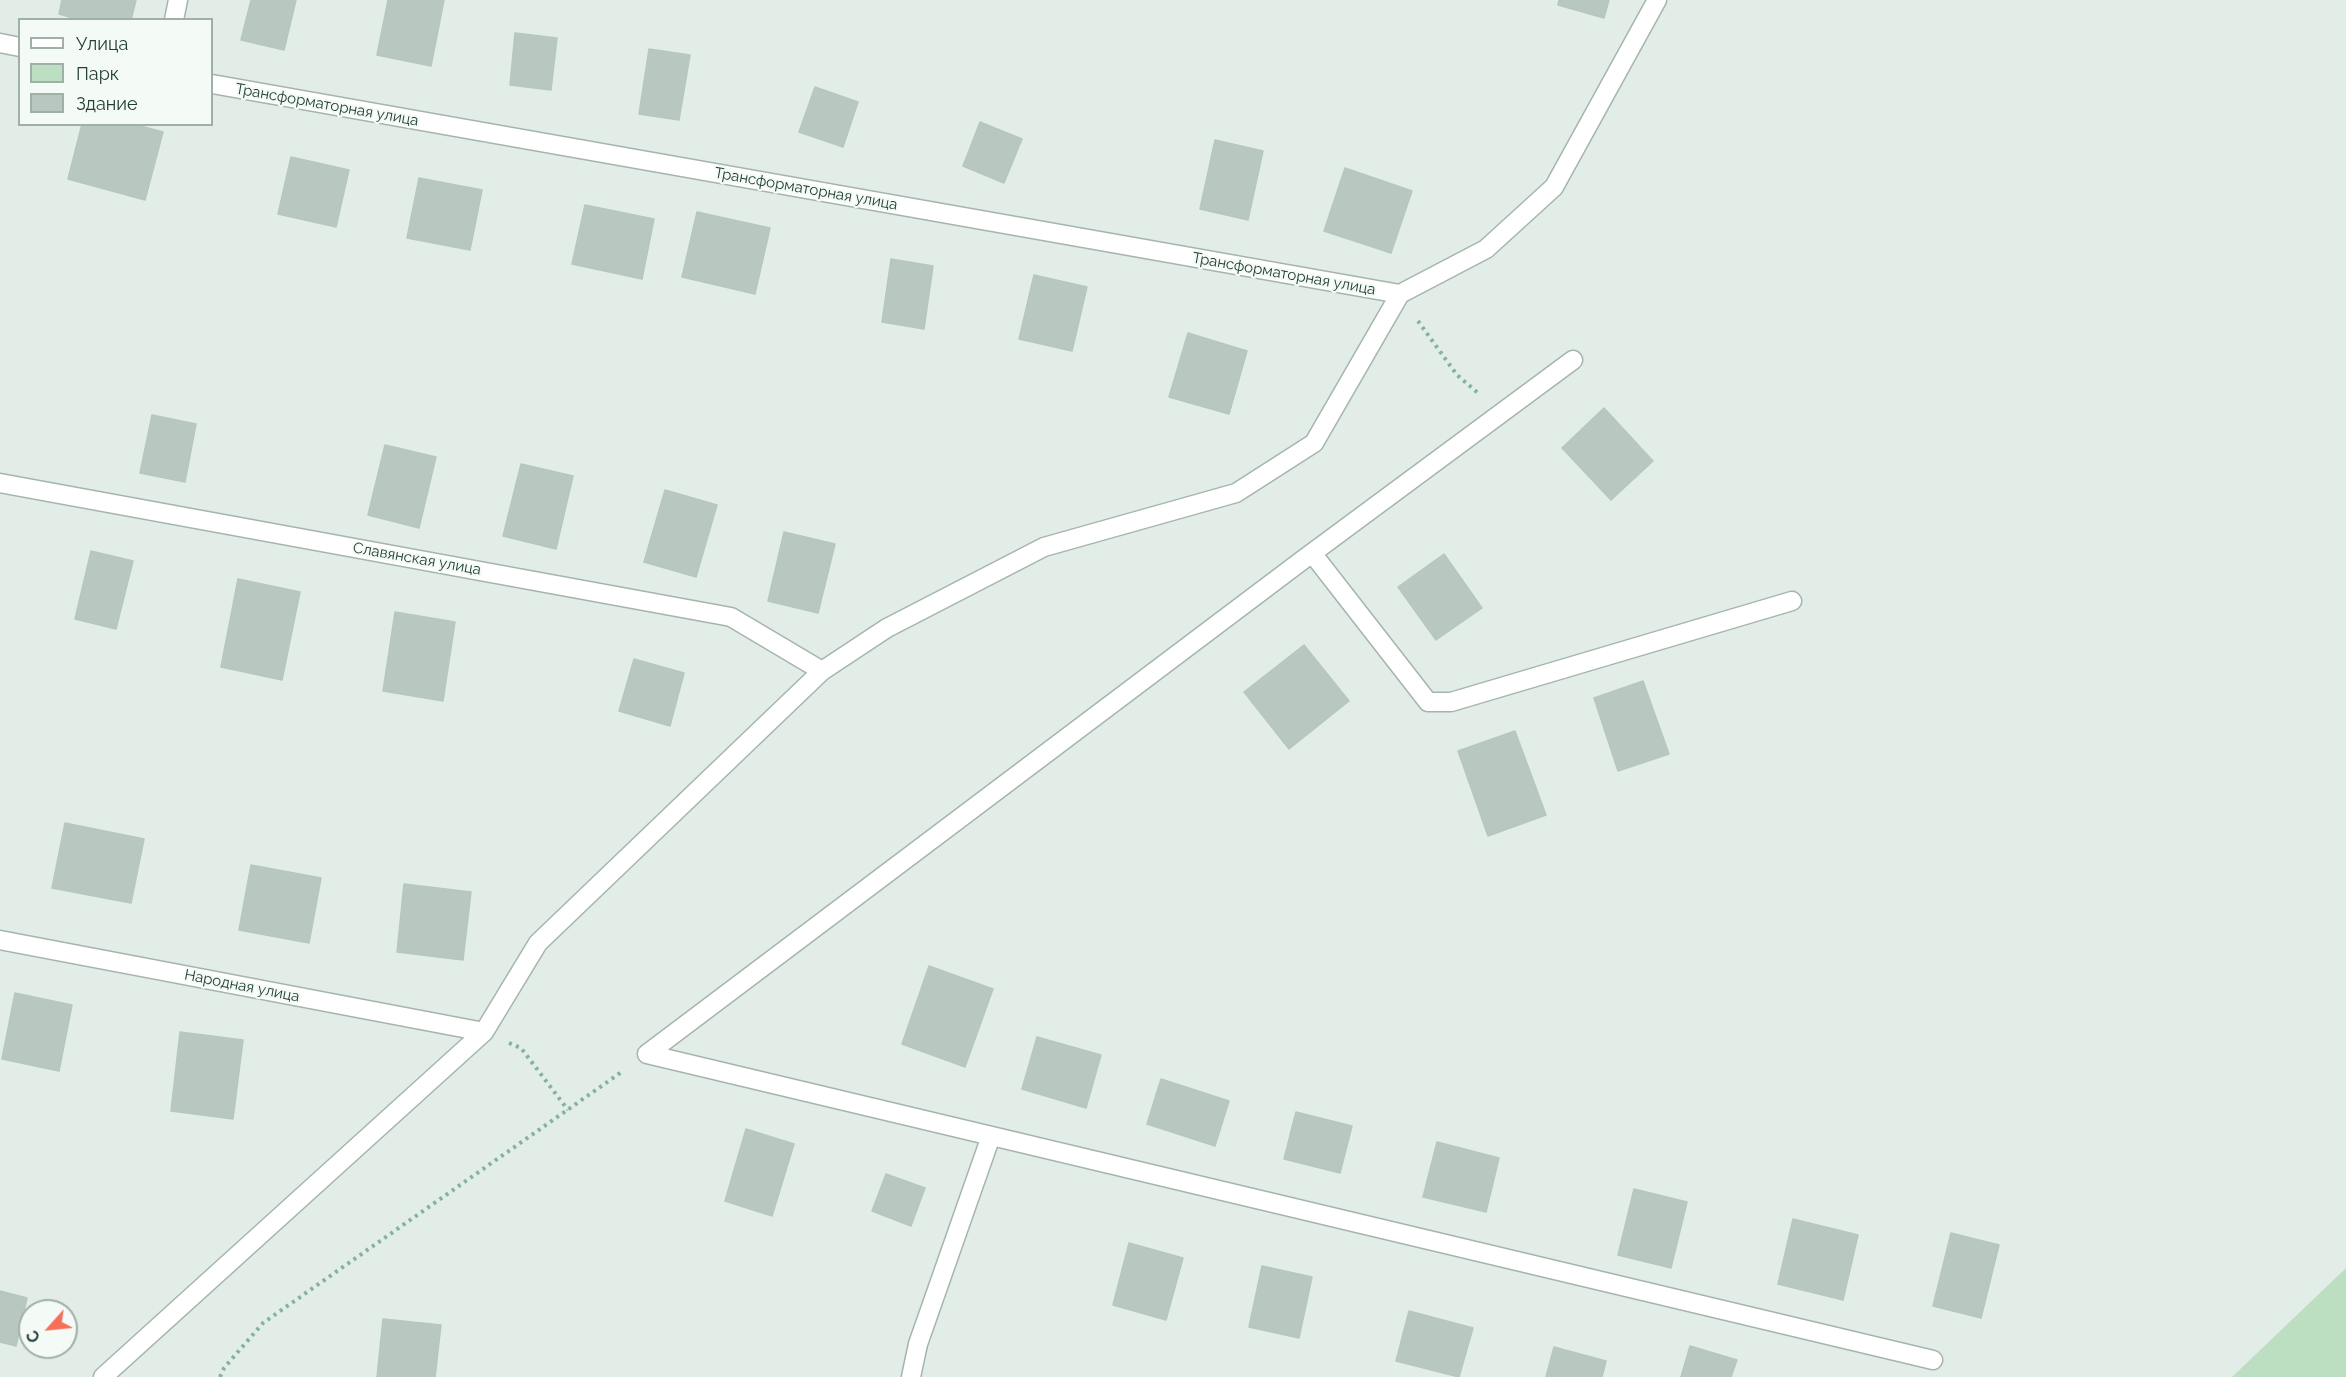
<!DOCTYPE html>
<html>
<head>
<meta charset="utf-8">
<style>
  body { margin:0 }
  #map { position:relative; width:2346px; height:1377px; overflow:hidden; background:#e3ede8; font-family:Raleway,sans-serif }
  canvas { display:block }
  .legend { position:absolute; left:18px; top:18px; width:195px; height:108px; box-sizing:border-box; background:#f4faf6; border:2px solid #a0afa8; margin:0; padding:8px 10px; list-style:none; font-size:18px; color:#223f34 }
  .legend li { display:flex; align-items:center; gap:12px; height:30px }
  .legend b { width:30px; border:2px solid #a0afa8 }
  .north { position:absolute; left:18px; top:1299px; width:60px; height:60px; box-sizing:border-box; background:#f4faf6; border:2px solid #a0afa8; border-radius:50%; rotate:243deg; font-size:16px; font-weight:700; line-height:24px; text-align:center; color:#223f34 }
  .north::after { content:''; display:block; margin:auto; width:21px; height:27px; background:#f56f59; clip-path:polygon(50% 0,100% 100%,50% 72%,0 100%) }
</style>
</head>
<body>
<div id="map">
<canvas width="2346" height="1377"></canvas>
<ul class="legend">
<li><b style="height:8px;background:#fff"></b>Улица</li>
<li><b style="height:16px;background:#bcdfc1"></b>Парк</li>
<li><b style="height:16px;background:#b8c8c0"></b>Здание</li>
</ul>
<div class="north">С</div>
</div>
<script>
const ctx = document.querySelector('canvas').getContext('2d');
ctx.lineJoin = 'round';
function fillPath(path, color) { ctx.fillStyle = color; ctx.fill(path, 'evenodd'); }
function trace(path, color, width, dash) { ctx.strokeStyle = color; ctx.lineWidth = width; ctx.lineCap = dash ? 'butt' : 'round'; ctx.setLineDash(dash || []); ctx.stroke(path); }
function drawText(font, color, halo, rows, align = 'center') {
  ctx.font = font + ' Raleway,sans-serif'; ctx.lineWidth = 4.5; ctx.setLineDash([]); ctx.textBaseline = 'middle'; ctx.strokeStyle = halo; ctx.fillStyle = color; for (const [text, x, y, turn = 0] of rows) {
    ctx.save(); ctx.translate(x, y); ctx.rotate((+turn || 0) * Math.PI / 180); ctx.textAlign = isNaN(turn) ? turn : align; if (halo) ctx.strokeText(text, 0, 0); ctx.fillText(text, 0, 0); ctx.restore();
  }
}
fillPath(new Path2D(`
  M 2346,1268 L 2346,1377 L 2232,1377 Z`), '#bcdfc1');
const building = new Path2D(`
  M 62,0 L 136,0 L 131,20 L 80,20 L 59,14 Z
  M 251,0 L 296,0 L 284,50 L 241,40 Z
  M 388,0 L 444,0 L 431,66 L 377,55 Z
  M 1559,0 L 1609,0 L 1604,18 L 1558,5 Z
  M 515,33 L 557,38 L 551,90 L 510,85 Z
  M 649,49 L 690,55 L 679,120 L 639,114 Z
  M 815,87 L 858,102 L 843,147 L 799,132 Z
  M 980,122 L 1022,139 L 1004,183 L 963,166 Z
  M 82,124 L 133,124 L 163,132 L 145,200 L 68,179 Z
  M 1215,140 L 1263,151 L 1248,220 L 1200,209 Z
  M 291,157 L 349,170 L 336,227 L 278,214 Z
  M 1345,168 L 1412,191 L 1391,253 L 1324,231 Z
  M 419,178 L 482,190 L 470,250 L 407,238 Z
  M 585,205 L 654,219 L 642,279 L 572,264 Z
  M 697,212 L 770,228 L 755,294 L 682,277 Z
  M 891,259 L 933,266 L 924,329 L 882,322 Z
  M 1034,275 L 1087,287 L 1072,351 L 1019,339 Z
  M 1188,333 L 1247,351 L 1229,414 L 1169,397 Z
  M 1604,408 L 1653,461 L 1611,500 L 1562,448 Z
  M 152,415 L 196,424 L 185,482 L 140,473 Z
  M 385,445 L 436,457 L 419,528 L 368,515 Z
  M 521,464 L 573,476 L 556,549 L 503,536 Z
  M 665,490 L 717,505 L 696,577 L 644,562 Z
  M 784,532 L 835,544 L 818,613 L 768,601 Z
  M 91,551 L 133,561 L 116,629 L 75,619 Z
  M 1444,554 L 1482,608 L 1436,640 L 1398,587 Z
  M 238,579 L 300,592 L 282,680 L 221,667 Z
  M 395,612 L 455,622 L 443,701 L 383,691 Z
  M 1304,645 L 1349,701 L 1289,749 L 1244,692 Z
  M 634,659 L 684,673 L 670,726 L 619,711 Z
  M 1643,681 L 1669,754 L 1618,771 L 1594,698 Z
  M 1515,731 L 1546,815 L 1488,836 L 1458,751 Z
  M 65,823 L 144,839 L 131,903 L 52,888 Z
  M 251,865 L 321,878 L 309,943 L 239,930 Z
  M 404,884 L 471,892 L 463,960 L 397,952 Z
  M 929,966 L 993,989 L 965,1067 L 902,1044 Z
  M 15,993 L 72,1005 L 59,1071 L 2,1059 Z
  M 180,1032 L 243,1040 L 233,1119 L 171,1111 Z
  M 1037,1037 L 1101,1055 L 1086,1108 L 1022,1089 Z
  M 1161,1079 L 1229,1101 L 1215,1146 L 1147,1124 Z
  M 1296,1112 L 1352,1126 L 1340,1173 L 1284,1159 Z
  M 746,1129 L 794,1144 L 772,1216 L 725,1201 Z
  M 1437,1142 L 1499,1158 L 1486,1212 L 1423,1197 Z
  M 886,1174 L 925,1188 L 911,1226 L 872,1211 Z
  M 1634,1189 L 1687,1202 L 1671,1268 L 1618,1255 Z
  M 1793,1219 L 1858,1235 L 1843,1300 L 1778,1284 Z
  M 1951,1233 L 1999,1245 L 1981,1318 L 1933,1306 Z
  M 1129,1243 L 1183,1258 L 1166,1320 L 1113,1305 Z
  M 1262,1266 L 1312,1277 L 1299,1338 L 1249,1327 Z
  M 0,1291 L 27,1298 L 16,1346 L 0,1342 Z
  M 1409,1311 L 1473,1328 L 1459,1377 L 1396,1361 Z
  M 383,1319 L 441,1325 L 435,1377 L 377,1377 Z
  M 1690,1346 L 1737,1360 L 1731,1377 L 1681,1377 Z
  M 1554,1347 L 1606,1361 L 1602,1377 L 1546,1377 Z`);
fillPath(building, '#b8c8c0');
trace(building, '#b5c7be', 1.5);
const minor = new Path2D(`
  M 174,20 L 178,0
  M 0,43 L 20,47
  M 212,84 L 1400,294
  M 0,483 L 731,617 L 822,671
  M 1312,553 L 1428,702 L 1451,702 L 1792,601
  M 0,940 L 484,1032
  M 647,1054 L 1933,1360
  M 647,1054 L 1300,562 L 1573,360
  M 103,1377 L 484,1032 L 538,943 L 822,671 L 887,628 L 1044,547 L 1236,493 L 1314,443 L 1400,294 L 1486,249 L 1554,187 L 1657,0
  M 911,1377 L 918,1344 L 991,1136`);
trace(minor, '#a5b5ae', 21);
trace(new Path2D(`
  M 1418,321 L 1457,375 L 1478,393
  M 509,1043 L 521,1048 L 568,1110
  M 220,1377 L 224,1368 L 263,1323 L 623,1071`), '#83b29e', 4, [3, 4.5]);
trace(minor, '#fff', 18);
drawText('15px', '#223f34', '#f4faf6', [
  ["Трансформаторная улица",327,105,10],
  ["Трансформаторная улица",806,189,10],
  ["Трансформаторная улица",1284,274,10],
  ["Славянская улица",417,559,10],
  ["Народная улица",242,986,11]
]);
</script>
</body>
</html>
